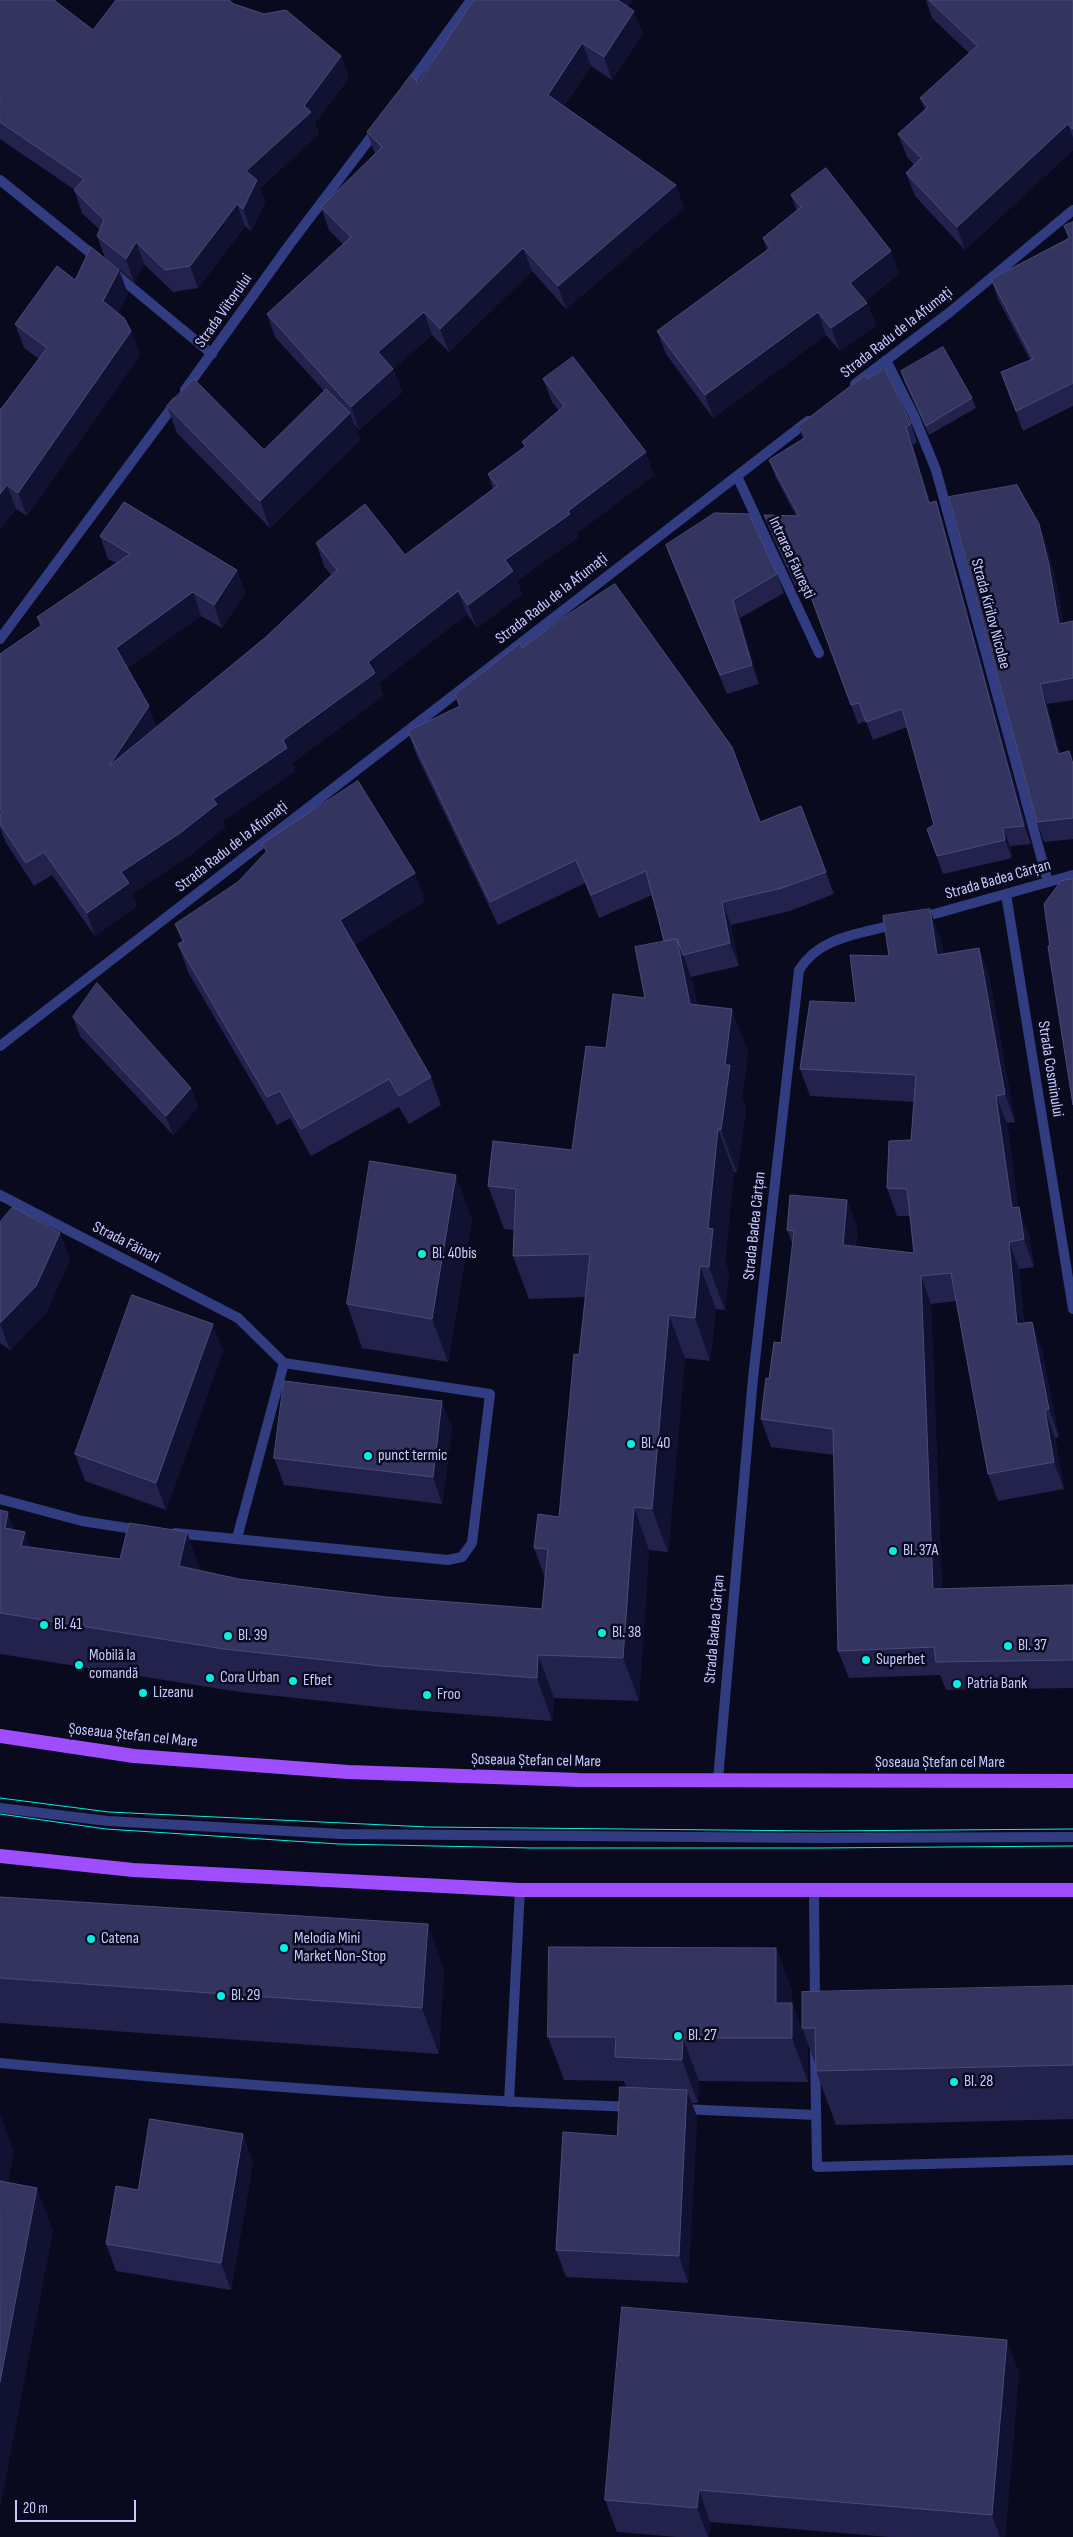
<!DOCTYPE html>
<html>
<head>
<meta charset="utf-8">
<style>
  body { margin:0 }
  #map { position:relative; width:1073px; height:2537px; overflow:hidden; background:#0a0a1e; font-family:"Sofia Sans Condensed",sans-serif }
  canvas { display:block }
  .scale { position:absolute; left:15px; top:2500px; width:121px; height:22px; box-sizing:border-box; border:2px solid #c7caff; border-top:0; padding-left:6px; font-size:15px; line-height:18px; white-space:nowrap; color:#c7caff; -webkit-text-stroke:4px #0a0a1e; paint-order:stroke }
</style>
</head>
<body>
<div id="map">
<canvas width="1073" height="2537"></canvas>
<div class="scale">20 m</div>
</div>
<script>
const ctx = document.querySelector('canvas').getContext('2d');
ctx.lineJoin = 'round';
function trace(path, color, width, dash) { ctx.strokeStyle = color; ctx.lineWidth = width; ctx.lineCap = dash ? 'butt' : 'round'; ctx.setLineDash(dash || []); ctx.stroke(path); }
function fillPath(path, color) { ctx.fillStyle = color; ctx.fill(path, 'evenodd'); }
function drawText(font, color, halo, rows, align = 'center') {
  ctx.font = font + ' "Sofia Sans Condensed",sans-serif'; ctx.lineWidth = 5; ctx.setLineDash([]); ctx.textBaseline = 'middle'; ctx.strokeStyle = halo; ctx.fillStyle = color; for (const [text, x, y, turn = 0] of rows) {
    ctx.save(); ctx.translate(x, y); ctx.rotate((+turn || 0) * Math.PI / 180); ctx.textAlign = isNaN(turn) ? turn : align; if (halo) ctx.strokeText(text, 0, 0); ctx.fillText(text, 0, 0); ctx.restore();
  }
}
trace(new Path2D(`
  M 0,1499 L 82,1521 L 140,1530
  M 175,1533 L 448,1560 L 462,1557 L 472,1543 L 490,1394 L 284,1363 L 238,1318
  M 237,1538 L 284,1363
  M 0,1808 L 108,1821 L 341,1834 L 818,1838 L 1073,1837
  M 814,1890 L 815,2005
  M 815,2049 L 817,2167 L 1073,2160
  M 0,2063 C 210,2083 421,2099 632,2107
  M 509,2102 L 520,1890
  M 682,2109 L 815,2115`), '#323c81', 10);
trace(new Path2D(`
  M 0,180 L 98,259
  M 113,272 L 212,354
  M 886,360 L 914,416 L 936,470 L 1048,882
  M 855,384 L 950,312 L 1073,210
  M 737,476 L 819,653
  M 1006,894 L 1073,1309
  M 920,918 L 1073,875
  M 0,1046 L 808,421
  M 0,1195 L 238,1318
  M 718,1779 L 753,1378 L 799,970 C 820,936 860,934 896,924`), '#323c81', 10);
trace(new Path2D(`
  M 407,88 L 471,0
  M 185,390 L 290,244 L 378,128
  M 0,639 L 176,402`), '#323c81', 10);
trace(new Path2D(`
  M 0,1736 L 134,1756 L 348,1772 L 579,1780 L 1073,1781
  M 0,1856 L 133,1870 L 520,1890 L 1073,1890`), '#9e4eff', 14);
trace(new Path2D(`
  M 0,1798 L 109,1812 L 428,1827 L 818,1831 L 1073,1829
  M 0,1814 L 106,1829 L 339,1844 L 531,1848 L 819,1848 L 1073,1846`), '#00f2e0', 1);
fillPath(new Path2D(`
  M 0,0 L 93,30 L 234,4 L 341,56 L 349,78 L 315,123 L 319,134 L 260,188 L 265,202 L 251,231 L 245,226 L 198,288 L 173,292 L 144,264 L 134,282 L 105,258 L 97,236 L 100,230 L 82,213 L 74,190 L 75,190 L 0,139 Z
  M 926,0 L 1073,0 L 1073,150 L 965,250 L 915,196 L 906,173 L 914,165 L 907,157 L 898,134 L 925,110 L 920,98 L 969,53 L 932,18 Z
  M 628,7 L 643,34 L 612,80 L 591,66 L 564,106 L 676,185 L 684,208 L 566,309 L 532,271 L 449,352 L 432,335 L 393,369 L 402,392 L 359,430 L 354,424 L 360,440 L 270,528 L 177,433 L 167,406 L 264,450 L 324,391 L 275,337 L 267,314 L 343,244 L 329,230 L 321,207 L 375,154 L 367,132 L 418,83 Z
  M 791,195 L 899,274 L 865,301 L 867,303 L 876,326 L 840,351 L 826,335 L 713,418 L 666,354 L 657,331 L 767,250 L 763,238 L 797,211 Z
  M 1073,222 L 1073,406 L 1023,431 L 1001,372 L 1030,360 L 998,299 L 991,279 L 1068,238 L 1064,226 Z
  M 119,270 L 128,294 L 118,313 L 131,331 L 140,355 L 27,516 L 16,509 L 0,529 L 1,409 L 39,359 L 24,348 L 15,324 L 75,280 Z
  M 901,371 L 972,398 L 976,408 L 929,435 L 904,381 Z
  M 543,379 L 654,475 L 577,533 L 578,537 L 517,581 L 522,594 L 477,628 L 467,614 L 379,683 L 383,696 L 292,763 L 295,771 L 223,821 L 225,827 L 189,856 L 132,894 L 137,906 L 95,936 L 52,875 L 34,886 L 5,841 L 0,828 L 0,654 L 40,626 L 37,617 L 116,563 L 108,559 L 100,536 L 237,570 L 245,593 L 222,628 L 201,616 L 127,668 L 157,727 L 266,637 L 331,575 L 324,566 L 316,543 L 405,555 L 493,489 L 488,474 L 525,447 L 522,442 L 559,411 L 552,402 Z
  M 867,379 L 911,424 L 917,442 L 913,445 L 930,502 L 936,501 L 942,520 L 1031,844 L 1010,846 L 1012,858 L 943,874 L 927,829 L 934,825 L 907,727 L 873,740 L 866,721 L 858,724 L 805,580 L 795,586 L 771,533 L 764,515 L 796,516 L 776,478 L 769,460 L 803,439 L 798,426 Z
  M 949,497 L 1046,544 L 1057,585 L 1063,623 L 1073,621 L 1073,700 L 1047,704 L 1060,753 L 1073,763 L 1073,839 L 1044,842 L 1037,822 Z
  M 666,545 L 777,574 L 784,593 L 740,618 L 759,684 L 727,694 L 673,564 Z
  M 522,648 L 760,822 L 801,806 L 834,894 L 790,911 L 731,925 L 739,966 L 691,977 L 697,1005 L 748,1052 L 742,1099 L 746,1108 L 737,1173 L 734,1172 L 725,1261 L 729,1272 L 725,1310 L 716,1309 L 710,1361 L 685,1358 L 668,1552 L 649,1550 L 639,1701 L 554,1698 L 552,1721 L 397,1709 L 240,1692 L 0,1654 L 0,1510 L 14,1530 L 30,1547 L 201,1571 L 239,1579 L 386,1597 L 542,1609 L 545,1578 L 534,1548 L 559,1517 L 579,1355 L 586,1297 L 529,1299 L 513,1256 L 514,1230 L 504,1229 L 488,1186 L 572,1150 L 606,1048 L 645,998 L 664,941 L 652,895 L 599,918 L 585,883 L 498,925 L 416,754 L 408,731 L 459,707 L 455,694 Z
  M 262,844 L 425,901 L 354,945 L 431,1077 L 441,1105 L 409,1124 L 399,1107 L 311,1156 L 290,1118 L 277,1125 L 188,972 L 178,944 L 182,942 L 175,924 L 238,882 L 266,853 Z
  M 940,937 L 943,954 L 989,976 L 1015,1122 L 1007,1123 L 1018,1207 L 1029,1235 L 1034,1267 L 1019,1269 L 1024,1323 L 1032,1322 L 1042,1350 L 1059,1437 L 1055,1438 L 1064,1489 L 998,1501 L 988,1474 L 956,1301 L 931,1304 L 942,1589 L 1073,1585 L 1073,1688 L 946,1690 L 940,1675 L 849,1678 L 838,1651 L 834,1455 L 771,1447 L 761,1419 L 769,1379 L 781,1343 L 793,1245 L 787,1230 L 847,1200 L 857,1228 L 856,1246 L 914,1253 L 910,1216 L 897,1216 L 887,1188 L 911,1140 L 914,1102 L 810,1096 L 800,1069 L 856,1003 L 889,956 Z
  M 73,1017 L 191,1088 L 198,1107 L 173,1135 L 80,1036 Z
  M 472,1219 L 448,1362 L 362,1348 L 347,1304 Z
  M 0,1222 L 60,1233 L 70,1260 L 46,1313 L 10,1350 L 0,1343 Z
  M 223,1351 L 166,1510 L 85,1481 L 75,1454 Z
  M 452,1428 L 442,1504 L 284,1485 L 274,1458 Z
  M 0,1897 L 444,1970 L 439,2054 L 0,2023 Z
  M 776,1948 L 792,1991 L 792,2003 L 808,2046 L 808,2082 L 699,2081 L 698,2103 L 692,2103 L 697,2117 L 688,2283 L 566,2277 L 556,2250 L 617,2136 L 626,2087 L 624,2081 L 564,2080 L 548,2037 Z
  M 1073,1986 L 1073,2119 L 836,2125 L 816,2071 L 816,2066 L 802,2028 Z
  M 253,2162 L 231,2290 L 116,2271 L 106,2244 L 138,2190 Z
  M 1019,2372 L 1005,2537 L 889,2537 L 710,2522 L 709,2537 L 677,2537 L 617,2532 L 605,2500 Z`), '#22224d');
fillPath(new Path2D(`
  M 613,0 L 633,0 L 619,18 Z
  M 634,11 L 643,34 L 612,80 L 604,57 Z
  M 582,43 L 591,66 L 556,118 L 548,95 Z
  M 341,56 L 349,78 L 315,123 L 319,134 L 260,188 L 265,202 L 251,231 L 243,209 L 246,171 L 304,106 Z
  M 1068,124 L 1073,138 L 1073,150 L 965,250 L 957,227 Z
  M 676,185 L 684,208 L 566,309 L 558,286 Z
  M 237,204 L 245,226 L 198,288 L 190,266 Z
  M 136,242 L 144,264 L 134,282 L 126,259 Z
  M 523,248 L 532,271 L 449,352 L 440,329 Z
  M 891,251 L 899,274 L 858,306 L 850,283 Z
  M 119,270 L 128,294 L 112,325 L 103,301 Z
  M 867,303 L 876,326 L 840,351 L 831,328 Z
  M 424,312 L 432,335 L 393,369 L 402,392 L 359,430 L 351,407 L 378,352 Z
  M 818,312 L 826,335 L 713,418 L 705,395 Z
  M 131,331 L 140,355 L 27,516 L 18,493 Z
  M 350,413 L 360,440 L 270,528 L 260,501 Z
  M 906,427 L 913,445 L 936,521 L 929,503 Z
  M 646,452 L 654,475 L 577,533 L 578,537 L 517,581 L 522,594 L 477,628 L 468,605 L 505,560 L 568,511 Z
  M 7,485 L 16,509 L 0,529 L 0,494 Z
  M 936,501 L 942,520 L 1031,844 L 1024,826 Z
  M 1039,524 L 1046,544 L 1057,585 L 1066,643 L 1059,624 Z
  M 237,570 L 245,593 L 222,628 L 214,605 Z
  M 458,591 L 467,614 L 379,683 L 383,696 L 292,763 L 295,771 L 223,821 L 225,827 L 189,856 L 132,894 L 137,906 L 95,936 L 87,913 L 121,872 L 213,799 L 283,740 L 368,662 Z
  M 193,592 L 201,616 L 124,671 L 116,648 Z
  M 733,600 L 740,618 L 759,684 L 752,665 Z
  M 1040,684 L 1047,704 L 1066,774 L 1058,754 Z
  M 149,706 L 157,729 L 109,766 Z
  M 1003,828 L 1010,846 L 1012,858 L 1005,840 Z
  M 415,873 L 425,901 L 350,948 L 340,920 Z
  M 722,902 L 731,925 L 739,966 L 730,943 Z
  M 930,909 L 940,937 L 947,983 L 937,955 Z
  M 677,939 L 693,982 L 706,1047 L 690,1004 Z
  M 979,948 L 989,976 L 1015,1122 L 1005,1094 Z
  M 732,1009 L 748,1052 L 742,1099 L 746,1108 L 737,1173 L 721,1130 L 725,1065 Z
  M 191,1088 L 198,1107 L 173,1135 L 166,1116 Z
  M 996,1096 L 1007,1123 L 1022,1236 L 1012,1208 Z
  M 718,1129 L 734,1172 L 725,1261 L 729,1272 L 725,1310 L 709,1267 L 708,1228 Z
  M 456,1175 L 472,1219 L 448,1362 L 432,1319 Z
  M 847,1200 L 857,1228 L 853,1273 L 843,1245 Z
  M 1019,1207 L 1029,1235 L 1034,1267 L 1024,1239 Z
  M 60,1233 L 70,1260 L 46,1313 L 10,1350 L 0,1323 Z
  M 1009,1242 L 1019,1269 L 1027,1352 L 1017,1324 Z
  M 700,1266 L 716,1309 L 710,1361 L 695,1318 Z
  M 921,1276 L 931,1304 L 943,1617 L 933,1589 Z
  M 669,1315 L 685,1358 L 668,1552 L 652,1509 Z
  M 1032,1322 L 1042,1350 L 1059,1437 L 1049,1409 Z
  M 213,1324 L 223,1351 L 166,1510 L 156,1483 Z
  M 442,1401 L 452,1428 L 442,1504 L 433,1477 Z
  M 1045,1410 L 1055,1438 L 1064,1489 L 1054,1462 Z
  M 634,1507 L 649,1550 L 639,1701 L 623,1658 Z
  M 8,1512 L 23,1555 L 5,1528 Z
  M 25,1532 L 40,1575 L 21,1546 Z
  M 187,1532 L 202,1575 L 179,1566 Z
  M 538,1655 L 554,1698 L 552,1721 L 537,1678 Z
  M 428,1924 L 444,1970 L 439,2054 L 422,2008 Z
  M 776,1948 L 792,1991 L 792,2003 L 808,2046 L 808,2082 L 792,2038 L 776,2003 Z
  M 683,2038 L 699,2081 L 698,2103 L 682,2060 Z
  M 687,2090 L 697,2117 L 688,2283 L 679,2256 Z
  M 0,2113 L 14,2152 L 1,2221 L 0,2218 Z
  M 243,2134 L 253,2162 L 231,2290 L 221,2263 Z
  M 37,2188 L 53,2231 L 0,2509 L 0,2382 Z
  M 1007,2340 L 1019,2372 L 1005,2537 L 1000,2537 L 992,2515 Z
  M 699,2490 L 710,2522 L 709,2537 L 708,2537 L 697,2508 Z`), '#111132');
const building = new Path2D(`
  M 0,0 L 54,0 L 93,30 L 116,0 L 229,0 L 234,4 L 264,14 L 286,10 L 341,56 L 304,106 L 311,112 L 246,171 L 257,180 L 243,209 L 237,204 L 190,266 L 165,270 L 136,242 L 126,259 L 97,236 L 104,220 L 74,190 L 84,179 L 0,122 Z
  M 474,0 L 618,0 L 634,11 L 604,57 L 582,43 L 548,95 L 676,185 L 558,286 L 523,248 L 440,329 L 424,312 L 378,352 L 393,369 L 351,407 L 267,314 L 351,237 L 321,207 L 382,147 L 367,132 L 411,75 L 418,83 Z
  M 929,0 L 1073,0 L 1073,128 L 1072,129 L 1068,124 L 957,227 L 906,173 L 921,158 L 898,134 L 928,107 L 920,98 L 977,46 Z
  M 826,168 L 891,251 L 850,283 L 867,303 L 831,328 L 818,312 L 705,395 L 657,331 L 770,248 L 763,238 L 801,207 L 791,195 Z
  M 1073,222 L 1073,383 L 1016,411 L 1001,372 L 1033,359 L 991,279 L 1070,238 L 1064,226 Z
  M 91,247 L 119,270 L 103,301 L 124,318 L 131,331 L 18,493 L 7,485 L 0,494 L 0,409 L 1,409 L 47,348 L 15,324 L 57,266 L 75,280 Z
  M 943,347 L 972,398 L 926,426 L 901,371 Z
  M 573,357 L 646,452 L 568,511 L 570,514 L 505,560 L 513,571 L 468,605 L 458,591 L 368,662 L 375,673 L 283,740 L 287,748 L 213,799 L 217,804 L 180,833 L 121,872 L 129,883 L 87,913 L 44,852 L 26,863 L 0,824 L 0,814 L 2,812 L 0,808 L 0,654 L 42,625 L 37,617 L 130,554 L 100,536 L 124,502 L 237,570 L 214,605 L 193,592 L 116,648 L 149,706 L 109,766 L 266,637 L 337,570 L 316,543 L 365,504 L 405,555 L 497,486 L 488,474 L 526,446 L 522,442 L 564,406 L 543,379 Z
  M 885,369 L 911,424 L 906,427 L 929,503 L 936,501 L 1024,826 L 1003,828 L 1005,840 L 937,856 L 927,829 L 934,825 L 902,709 L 866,722 L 859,703 L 851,705 L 798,562 L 789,568 L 764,515 L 799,516 L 769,460 L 806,437 L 798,426 L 865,375 L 867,379 Z
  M 194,379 L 264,450 L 326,389 L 350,413 L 260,501 L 167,406 Z
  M 1017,485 L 1039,524 L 1049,565 L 1059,624 L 1073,621 L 1073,678 L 1040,684 L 1058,754 L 1069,751 L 1073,764 L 1073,818 L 1037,822 L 949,497 Z
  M 715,513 L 749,514 L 777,574 L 733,600 L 752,665 L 720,675 L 666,545 Z
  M 615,584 L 732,747 L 760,822 L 801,806 L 826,872 L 782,888 L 722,902 L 730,943 L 683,955 L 677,939 L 664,941 L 646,871 L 591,895 L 576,860 L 490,902 L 408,731 L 460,706 L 455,694 L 492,665 L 520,643 L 522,648 L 567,615 Z
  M 358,781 L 415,873 L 340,920 L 431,1077 L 399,1096 L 389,1079 L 301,1129 L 280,1091 L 267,1097 L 178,944 L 184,941 L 175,924 L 238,882 L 267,851 L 262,844 Z
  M 1073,879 L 1073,1105 L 1048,946 L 1050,946 L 1044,904 L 1061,881 Z
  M 930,909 L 937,955 L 979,948 L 1005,1094 L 996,1096 L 1012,1208 L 1019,1207 L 1024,1239 L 1009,1242 L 1017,1324 L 1032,1322 L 1049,1409 L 1045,1410 L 1054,1462 L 988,1474 L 951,1273 L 921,1276 L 933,1589 L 1073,1585 L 1073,1660 L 936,1662 L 934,1647 L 838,1651 L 833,1429 L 761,1419 L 766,1378 L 769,1379 L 774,1342 L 781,1343 L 794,1231 L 787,1230 L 790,1195 L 847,1200 L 843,1245 L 914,1253 L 907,1189 L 887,1188 L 889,1141 L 911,1140 L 916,1075 L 800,1069 L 810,1001 L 856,1003 L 850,955 L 889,956 L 883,916 Z
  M 677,939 L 690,1004 L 732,1009 L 725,1065 L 730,1065 L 721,1130 L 718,1129 L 708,1228 L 713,1229 L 709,1267 L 700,1266 L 695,1318 L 669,1315 L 652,1509 L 634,1507 L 623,1658 L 538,1655 L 537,1678 L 381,1666 L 224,1649 L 0,1613 L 0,1510 L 8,1512 L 5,1528 L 25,1532 L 21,1546 L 120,1559 L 129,1523 L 187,1532 L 179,1566 L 239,1579 L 386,1597 L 542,1609 L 548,1549 L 534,1548 L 538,1514 L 559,1517 L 574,1354 L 579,1355 L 590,1254 L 513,1256 L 516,1189 L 488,1186 L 493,1141 L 572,1150 L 586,1046 L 606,1048 L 613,994 L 645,998 L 635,947 Z
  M 97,983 L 191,1088 L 166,1116 L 73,1017 Z
  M 370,1161 L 456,1175 L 432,1319 L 347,1304 Z
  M 13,1207 L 60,1233 L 36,1286 L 0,1323 L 0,1222 Z
  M 132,1295 L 213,1324 L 156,1483 L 75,1454 Z
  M 284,1381 L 442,1401 L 433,1477 L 274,1458 Z
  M 0,1897 L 428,1924 L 422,2008 L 0,1978 Z
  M 549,1947 L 776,1948 L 776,2003 L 792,2003 L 792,2038 L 683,2038 L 682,2060 L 615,2057 L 616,2037 L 548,2037 Z
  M 1073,1986 L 1073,2065 L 816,2071 L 815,2028 L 802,2028 L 802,1992 Z
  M 620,2087 L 687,2090 L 679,2256 L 556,2250 L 563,2132 L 617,2136 Z
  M 150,2119 L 243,2134 L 221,2263 L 106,2244 L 116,2186 L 138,2190 Z
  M 0,2181 L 37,2188 L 0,2382 Z
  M 622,2307 L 1007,2340 L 992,2515 L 699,2490 L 697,2508 L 605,2500 Z`);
fillPath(building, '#343460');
trace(building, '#4b4b79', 1);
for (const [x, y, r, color] of [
  [422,1254,5,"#00f2e0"],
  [631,1444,5,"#00f2e0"],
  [368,1456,5,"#00f2e0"],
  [893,1551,5,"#00f2e0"],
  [44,1625,5,"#00f2e0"],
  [602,1633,5,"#00f2e0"],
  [228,1636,5,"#00f2e0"],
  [1008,1646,5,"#00f2e0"],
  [866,1660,5,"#00f2e0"],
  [79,1665,5,"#00f2e0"],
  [210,1678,5,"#00f2e0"],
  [293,1681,5,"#00f2e0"],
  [957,1684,5,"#00f2e0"],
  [143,1693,5,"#00f2e0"],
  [427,1695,5,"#00f2e0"],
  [91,1939,5,"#00f2e0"],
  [284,1948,5,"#00f2e0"],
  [221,1996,5,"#00f2e0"],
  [678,2036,5,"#00f2e0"],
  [954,2082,5,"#00f2e0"]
]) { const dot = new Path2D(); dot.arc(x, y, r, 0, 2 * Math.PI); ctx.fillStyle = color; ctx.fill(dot); trace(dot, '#0a0a1e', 2); }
drawText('16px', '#c7caff', '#0a0a1e', [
  ["Strada Viitorului",224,311,-55],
  ["Strada Radu de la Afumați",897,333,-38],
  ["Intrarea Făurești",791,558,65],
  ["Strada Radu de la Afumați",552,599,-38],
  ["Strada Kirilov Nicolae",990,614,75],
  ["Strada Radu de la Afumați",232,847,-38],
  ["Strada Badea Cârțan",998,880,-16],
  ["Strada Cosminului",1050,1069,81],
  ["Strada Badea Cârțan",755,1226,-84],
  ["Strada Făinari",126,1243,27],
  ["Strada Badea Cârțan",715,1629,-85],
  ["Șoseaua Ștefan cel Mare",133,1736,6],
  ["Șoseaua Ștefan cel Mare",536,1761,1],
  ["Șoseaua Ștefan cel Mare",940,1763]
]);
drawText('16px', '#c7caff', '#0a0a1e', [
  ["Bl. 40bis",432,1254],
  ["Bl. 40",641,1444],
  ["punct termic",378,1456],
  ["Bl. 37A",903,1551],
  ["Bl. 41",54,1625],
  ["Bl. 38",612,1633],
  ["Bl. 39",238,1636],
  ["Bl. 37",1018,1646],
  ["Mobilă la",89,1656],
  ["comandă",89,1674],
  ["Superbet",876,1660],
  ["Cora Urban",220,1678],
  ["Efbet",303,1681],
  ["Patria Bank",967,1684],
  ["Lizeanu",153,1693],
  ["Froo",437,1695],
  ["Catena",101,1939],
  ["Melodia Mini",294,1939],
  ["Market Non-Stop",294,1957],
  ["Bl. 29",231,1996],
  ["Bl. 27",688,2036],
  ["Bl. 28",964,2082]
], 'left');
</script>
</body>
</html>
